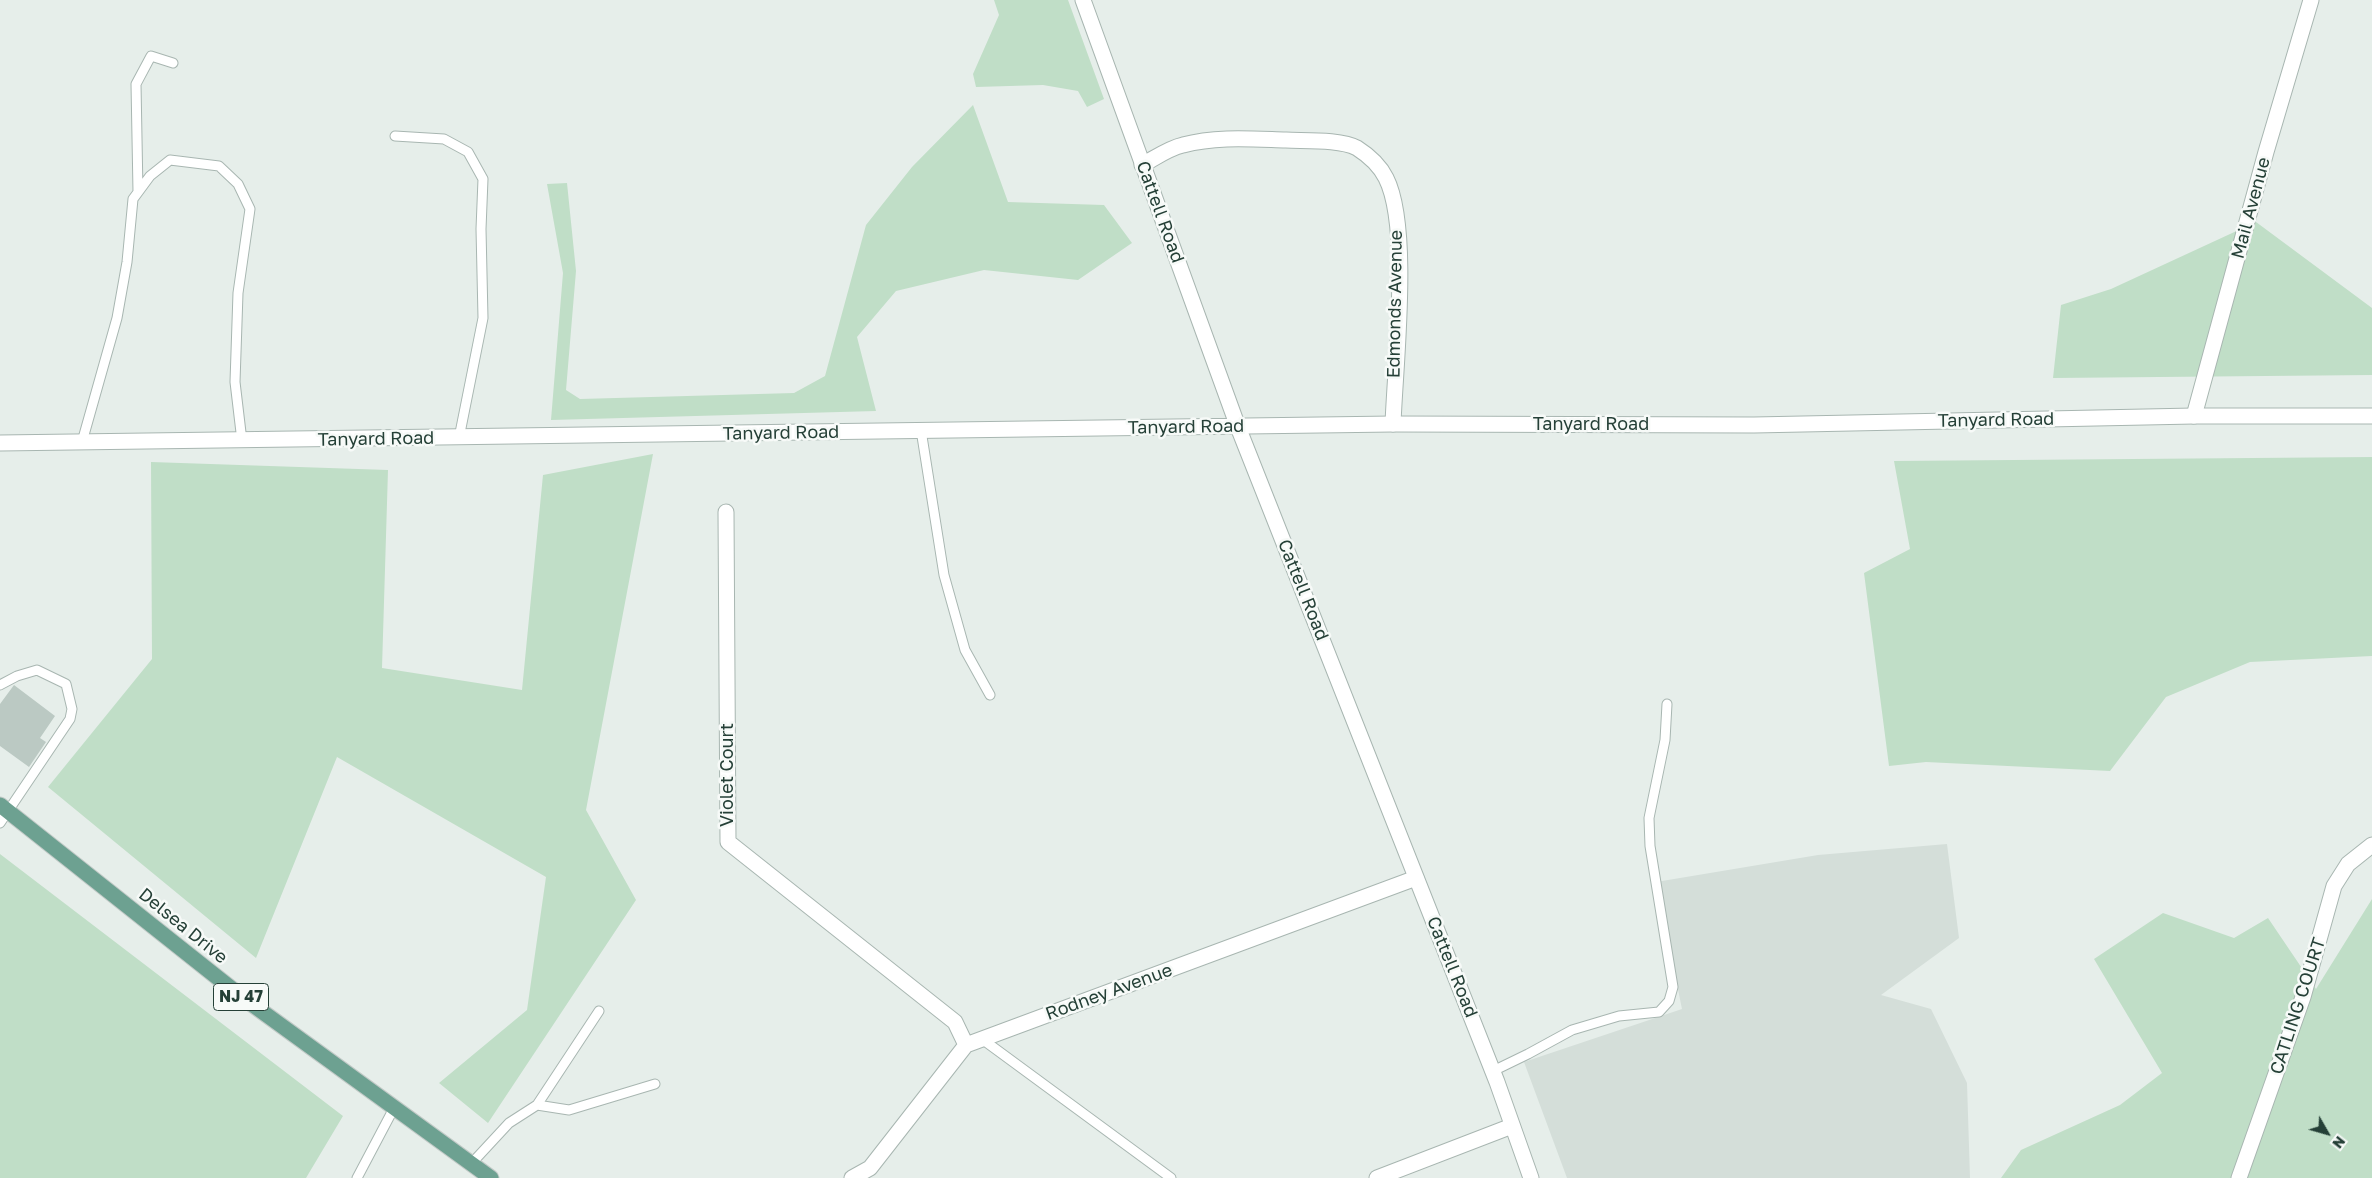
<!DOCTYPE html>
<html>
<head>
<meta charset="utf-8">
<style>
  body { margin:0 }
  #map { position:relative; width:2372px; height:1178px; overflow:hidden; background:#e6eeea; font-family:"Golos Text",sans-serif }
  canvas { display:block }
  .north { position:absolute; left:2302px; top:1108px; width:50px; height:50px; -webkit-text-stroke:4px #f7faf8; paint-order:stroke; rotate:128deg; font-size:14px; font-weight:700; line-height:20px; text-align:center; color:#254037 }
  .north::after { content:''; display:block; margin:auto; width:18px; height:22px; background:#254037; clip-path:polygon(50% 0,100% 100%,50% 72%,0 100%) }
</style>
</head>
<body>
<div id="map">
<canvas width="2372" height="1178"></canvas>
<div class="north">N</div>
</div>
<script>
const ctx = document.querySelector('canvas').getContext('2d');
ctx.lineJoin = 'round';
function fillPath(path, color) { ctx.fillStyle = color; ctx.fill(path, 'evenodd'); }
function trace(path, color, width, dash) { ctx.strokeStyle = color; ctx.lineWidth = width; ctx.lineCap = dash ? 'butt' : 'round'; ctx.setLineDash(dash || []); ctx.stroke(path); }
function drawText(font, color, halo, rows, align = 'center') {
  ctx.font = font + ' "Golos Text",sans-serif'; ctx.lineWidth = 5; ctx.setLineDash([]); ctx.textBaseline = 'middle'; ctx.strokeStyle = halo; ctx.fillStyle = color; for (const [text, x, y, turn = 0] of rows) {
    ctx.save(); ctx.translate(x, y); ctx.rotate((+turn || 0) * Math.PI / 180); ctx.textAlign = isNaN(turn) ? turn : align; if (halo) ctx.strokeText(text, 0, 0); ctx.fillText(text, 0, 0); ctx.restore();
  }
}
fillPath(new Path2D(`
  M 1947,844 L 1959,938 L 1881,995 L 1931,1009 L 1967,1083 L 1970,1178 L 1567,1178 L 1524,1062 L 1682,1009 L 1656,882 L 1818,855 Z`), '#d4ded9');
fillPath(new Path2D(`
  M 994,0 L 1068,0 L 1104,99 L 1087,107 L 1078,91 L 1043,85 L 976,87 L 973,74 L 999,15 Z
  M 973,105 L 1008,202 L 1104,205 L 1132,243 L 1078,280 L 984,270 L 896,291 L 857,337 L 876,411 L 551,420 L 563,273 L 547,184 L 567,183 L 576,271 L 566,390 L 580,399 L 794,393 L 825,376 L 866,225 L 912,167 Z
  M 2256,222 L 2372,308 L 2372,375 L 2053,378 L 2061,305 L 2111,289 Z
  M 653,454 L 586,810 L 636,900 L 488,1123 L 439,1083 L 527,1010 L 546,877 L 337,757 L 256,958 L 48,787 L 152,659 L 151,462 L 388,470 L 382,668 L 522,690 L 543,475 Z
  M 2372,457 L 2372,656 L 2250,662 L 2166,697 L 2110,771 L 1926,762 L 1889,766 L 1864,573 L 1910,549 L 1894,461 Z
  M 0,854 L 343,1116 L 306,1178 L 0,1178 Z
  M 2372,899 L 2372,1178 L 2001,1178 L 2021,1150 L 2120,1105 L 2162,1073 L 2094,959 L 2163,913 L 2234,938 L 2268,918 L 2316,989 Z`), '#c0dec7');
fillPath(new Path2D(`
  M 14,685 L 55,716 L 40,738 L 46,742 L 29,767 L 0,746 L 0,704 Z`), '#bbc9c3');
const service = new Path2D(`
  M 395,136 L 444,139 L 468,152 L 483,179 L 481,229 L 483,318 L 459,438
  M 138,192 L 136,84 L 151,56 L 173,63
  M 921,430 L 944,575 L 965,650 L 990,695
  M 82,442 L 117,318 L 127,262 L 133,199 L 150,176 L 170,160 L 219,166 L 238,184 L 250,209 L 238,293 L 235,382 L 242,441
  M 0,685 L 17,676 L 37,670 L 66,684 L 72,709 L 70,719 L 0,823
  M 982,1039 L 1171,1178
  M 1493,1071 L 1528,1054 L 1572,1030 L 1619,1016 L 1659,1012 L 1669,1001 L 1673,987 L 1650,846 L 1649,818 L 1665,740 L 1667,704
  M 537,1105 L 599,1011
  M 471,1164 L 509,1123 L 537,1105 L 569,1110 L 655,1084
  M 357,1178 L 394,1108`);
const minor = new Path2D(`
  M 1142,165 C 1155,158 1169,148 1183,145 C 1216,136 1252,139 1286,140 C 1304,141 1341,139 1357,148 C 1368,155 1380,166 1386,178 C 1411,227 1395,365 1393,424
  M 2194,416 L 2266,152 L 2311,0
  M 726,512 L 728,842 L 955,1022 L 966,1045
  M 852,1178 L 870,1168 L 966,1045 L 1416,878
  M 1377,1178 L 1512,1126
  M 2239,1178 L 2303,997 L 2334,886 L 2348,864 L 2372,845`);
const tertiary = new Path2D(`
  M 1083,0 L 1238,427 L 1497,1082 L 1531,1178
  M 0,443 L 1393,424 L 1754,425 L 2194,416 L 2372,416`);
const primary = new Path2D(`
  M 0,805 L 242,997 L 491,1178`);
trace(service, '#a8b6b1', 11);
trace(minor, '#a8b6b1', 17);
trace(tertiary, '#a8b6b1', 17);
trace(primary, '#c2cac7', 17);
trace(service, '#fff', 9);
trace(minor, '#fff', 15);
trace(tertiary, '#fff', 15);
trace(primary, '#6da191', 15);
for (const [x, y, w] of [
  [241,997,55]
]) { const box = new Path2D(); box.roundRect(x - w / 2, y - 13.5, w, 27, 4); ctx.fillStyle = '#f7faf8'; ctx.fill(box); trace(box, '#254037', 1); }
drawText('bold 16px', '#254037', null, [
  ["NJ 47",241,997]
]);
drawText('18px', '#254037', '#f7faf8', [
  ["Mail Avenue",2251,208,-75],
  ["Cattell Road",1160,212,70],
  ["Edmonds Avenue",1395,304,-89],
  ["Tanyard Road",1996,420,-1],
  ["Tanyard Road",1591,424],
  ["Tanyard Road",1186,427,-1],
  ["Tanyard Road",781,433,-1],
  ["Tanyard Road",376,439,-1],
  ["Cattell Road",1303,590,68],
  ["Violet Court",727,775,-90],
  ["Delsea Drive",183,926,39],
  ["Cattell Road",1452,967,68],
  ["Rodney Avenue",1109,992,-20],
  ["CATLING COURT",2298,1006,-72]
]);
</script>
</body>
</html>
